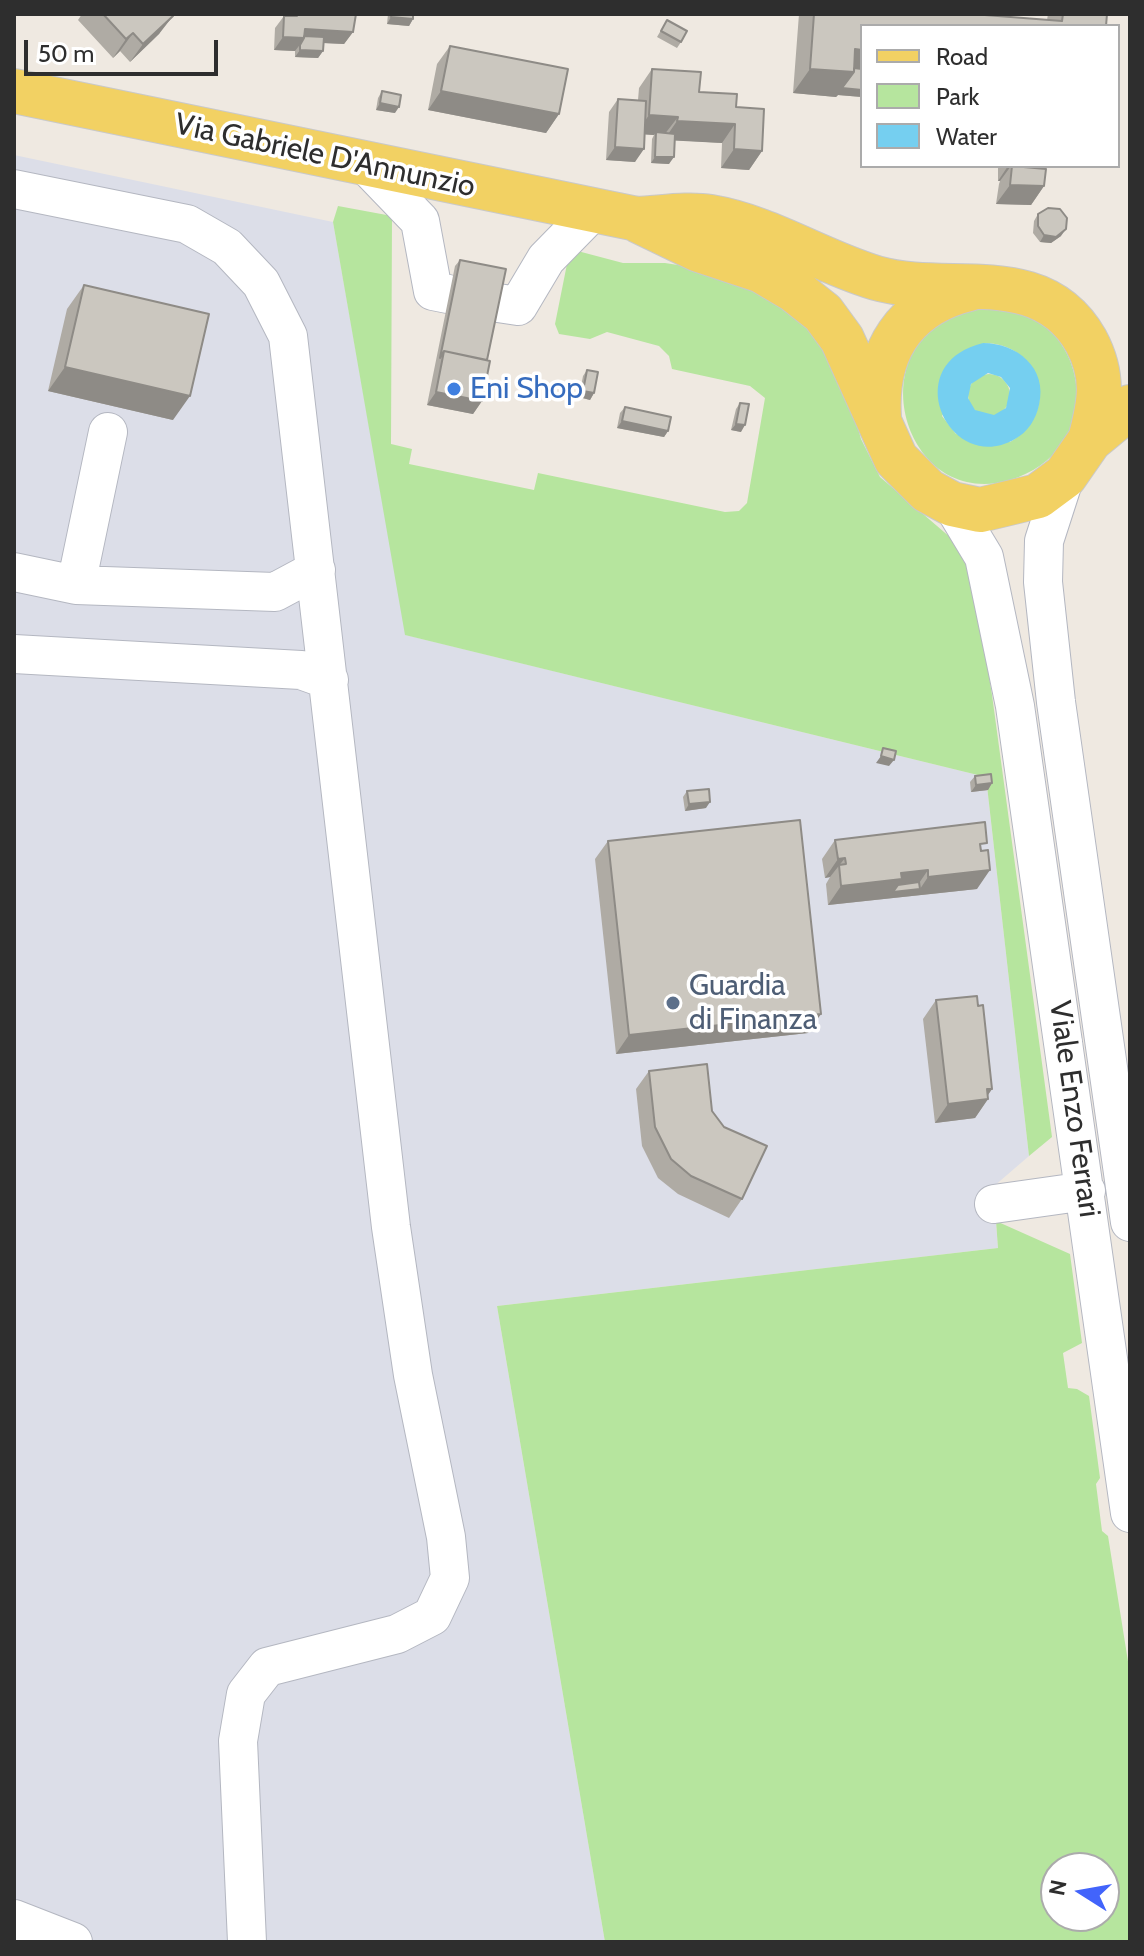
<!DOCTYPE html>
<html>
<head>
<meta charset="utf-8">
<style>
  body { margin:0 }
  #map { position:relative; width:1144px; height:1956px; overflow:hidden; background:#efe9e1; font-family:Cabin,sans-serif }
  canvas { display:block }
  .frame { position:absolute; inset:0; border:16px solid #2e2e2e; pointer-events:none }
  .legend { position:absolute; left:860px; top:24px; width:260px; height:144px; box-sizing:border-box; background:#fff; border:2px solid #ababab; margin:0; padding:10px 14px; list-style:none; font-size:24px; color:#2e2e2e }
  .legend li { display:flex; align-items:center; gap:16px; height:40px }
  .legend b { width:40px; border:2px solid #ababab }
  .north { position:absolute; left:1040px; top:1852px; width:80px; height:80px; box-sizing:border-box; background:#fff; border:2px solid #ababab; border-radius:50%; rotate:281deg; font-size:22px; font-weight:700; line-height:32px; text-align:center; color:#2e2e2e }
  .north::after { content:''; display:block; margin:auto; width:28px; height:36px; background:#4264fb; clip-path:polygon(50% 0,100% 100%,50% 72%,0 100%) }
  .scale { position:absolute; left:24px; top:40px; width:194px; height:36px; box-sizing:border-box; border:4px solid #2e2e2e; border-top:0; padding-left:10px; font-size:24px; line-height:28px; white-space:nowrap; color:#2e2e2e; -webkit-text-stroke:6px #fff; paint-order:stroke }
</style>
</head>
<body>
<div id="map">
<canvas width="1144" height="1956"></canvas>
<div class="frame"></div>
<ul class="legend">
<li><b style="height:10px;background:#f2d163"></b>Road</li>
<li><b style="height:22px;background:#b6e59e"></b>Park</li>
<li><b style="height:22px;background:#75cff0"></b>Water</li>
</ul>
<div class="north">N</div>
<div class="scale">50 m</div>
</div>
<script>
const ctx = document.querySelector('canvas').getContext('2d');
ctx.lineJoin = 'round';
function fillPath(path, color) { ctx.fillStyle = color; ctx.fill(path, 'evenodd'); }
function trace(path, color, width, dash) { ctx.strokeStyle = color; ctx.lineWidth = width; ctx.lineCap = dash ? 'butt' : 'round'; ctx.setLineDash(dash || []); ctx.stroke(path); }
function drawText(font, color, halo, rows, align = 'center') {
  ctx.font = font + ' Cabin,sans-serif'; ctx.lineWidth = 7; ctx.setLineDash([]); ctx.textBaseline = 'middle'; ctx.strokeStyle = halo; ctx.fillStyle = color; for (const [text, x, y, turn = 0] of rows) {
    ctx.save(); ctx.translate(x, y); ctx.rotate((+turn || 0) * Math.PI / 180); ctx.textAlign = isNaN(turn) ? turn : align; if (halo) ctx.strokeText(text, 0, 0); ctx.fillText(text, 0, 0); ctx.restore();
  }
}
fillPath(new Path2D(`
  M 14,155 L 333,222 L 406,635 L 986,777 L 1029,1156 L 993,1187 L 998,1248 L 497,1306 L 605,1942 L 14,1942 Z`), '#dcdee8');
fillPath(new Path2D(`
  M 338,206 L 392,216 L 391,444 L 412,449 L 409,464 L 534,490 L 538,473 L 725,512 L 739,511 L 747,503 L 765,398 L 750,386 L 672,369 L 669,356 L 659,346 L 607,332 L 590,339 L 559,334 L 555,324 L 570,249 L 623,263 L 665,263 L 717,271 L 797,314 L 844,378 L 861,439 L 880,477 L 951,538 L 965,557 L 979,613 L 992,695 L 1052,1137 L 1029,1156 L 986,777 L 405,635 L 333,222 Z
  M 993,307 C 1006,310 1023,312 1034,319 C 1076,342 1090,402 1063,442 C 1051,461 1032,473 1010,480 C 896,514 849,317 993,307 ZM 983,343 C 1043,343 1061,413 1010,442 L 956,434 L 942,416 Z
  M968 395a21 21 0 1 1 42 0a21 21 0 1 1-42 0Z
  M 996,1221 L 1070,1254 L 1082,1343 L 1063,1353 L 1068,1388 L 1077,1389 L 1089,1396 L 1100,1478 L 1096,1484 L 1102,1531 L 1108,1536 L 1130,1674 L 1130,1942 L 605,1942 L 497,1306 L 998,1248 ZM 1056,1868 L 1104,1868 L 1104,1916 L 1056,1916 Z`), '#b6e59e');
fillPath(new Path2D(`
  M 983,343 C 1017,343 1048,368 1039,405 C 1036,419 1028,432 1015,439 C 950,477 896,364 983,343 ZM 988,373 L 1001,377 L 1010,388 L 1006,408 L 994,415 L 975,410 L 968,398 L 971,384 Z`), '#75cff0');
const minor = new Path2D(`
  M 367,166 L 420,221 L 433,291 L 448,294
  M 14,189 L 187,224 L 227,247 L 261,283 L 288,336 L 391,1227 L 413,1375 L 446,1537 L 450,1578 L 432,1616 L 397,1634 L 267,1667 L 246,1694 L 238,1741 L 247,1942
  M 498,303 L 518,306 L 546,259 L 594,210
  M 1065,476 L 1044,541 L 1043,582 L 1056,702 L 1130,1222
  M 952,504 L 984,557 L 1015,706 L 1130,1513
  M 14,572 L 76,585 L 275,592 L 316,570
  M 76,585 L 108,432
  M 14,654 L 301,670 L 329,680
  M 994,1204 L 1086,1191
  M 14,1919 L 73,1942`);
const major = new Path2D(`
  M 14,91 L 637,219 C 660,218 688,213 710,217 C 769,227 819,261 876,278 C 949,299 1041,261 1086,341 C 1105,376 1100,403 1090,440
  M 639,221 L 699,250 L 762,271 L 794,290 L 823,313 L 842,339 L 896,459 L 928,491 L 952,504 L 980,510 L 1038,496 L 1065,476 L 1090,440 L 1130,407
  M 879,417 C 875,352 904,305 969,289`);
trace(minor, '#b4b7c1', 40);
trace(major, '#c9c9c9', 46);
trace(minor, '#fff', 38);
trace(major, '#f2d163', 44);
fillPath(new Path2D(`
  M 82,14 L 171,14 L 159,34 L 130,62 L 120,51 L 113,58 L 78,20 Z
  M 289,14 L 356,14 L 353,32 L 344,44 L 324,43 L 323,51 L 318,58 L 295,57 L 295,51 L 274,50 L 275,28 L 284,16 L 289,16 Z
  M 388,14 L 413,14 L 413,19 L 409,26 L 387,24 Z
  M 799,14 L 972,14 L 1047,20 L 1048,14 L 1107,14 L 1106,26 L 862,26 L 862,97 L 838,95 L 836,97 L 793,93 Z
  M 667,20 L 681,42 L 677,48 L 657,37 Z
  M 450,46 L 559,114 L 546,133 L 428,110 L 437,64 Z
  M 652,69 L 699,92 L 736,107 L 762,151 L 749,170 L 721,168 L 722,143 L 674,140 L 669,164 L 651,163 L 652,139 L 654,135 L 644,134 L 635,162 L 606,160 L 609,112 L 618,99 L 638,100 L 639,88 Z
  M 382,91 L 395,113 L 376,110 L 378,98 Z
  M 998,166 L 1039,166 L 1038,168 L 1044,186 L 1031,205 L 996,204 L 999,184 L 1000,181 L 998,181 Z
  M 1038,214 L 1061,236 L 1051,243 L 1040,242 L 1033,233 L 1034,221 Z
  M 460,260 L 487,360 L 482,401 L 473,414 L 427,405 L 455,266 Z
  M 84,285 L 173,420 L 48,391 L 67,309 Z
  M 587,370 L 594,393 L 590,400 L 579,397 L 583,376 Z
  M 740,403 L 741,432 L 731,430 L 736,409 Z
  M 625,407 L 668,431 L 664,437 L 617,428 L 620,413 Z
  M 975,776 L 992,783 L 988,790 L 971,792 L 970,782 Z
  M 687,791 L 706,808 L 685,811 L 683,797 Z
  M 835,840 L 982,850 L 977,889 L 828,905 L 826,884 L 830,877 L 825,878 L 822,859 Z
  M 608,841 L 808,1033 L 616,1054 L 595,859 Z
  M 936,1000 L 992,1089 L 988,1095 L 988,1099 L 975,1118 L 935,1123 L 923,1019 Z
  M 649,1071 L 712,1111 L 742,1199 L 729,1218 L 678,1194 L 658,1178 L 642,1146 L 636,1089 Z`), '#afaba4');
fillPath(new Path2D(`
  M 173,16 L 159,34 L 130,62 L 143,44 Z
  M 391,17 L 413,19 L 409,26 L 387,24 Z
  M 305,29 L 353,32 L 344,44 L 302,42 L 295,51 L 274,50 L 283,37 Z
  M 133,33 L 120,51 L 113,58 L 126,39 Z
  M 855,49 L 862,50 L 862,97 L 838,95 L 836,97 L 793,93 L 810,69 Z
  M 300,50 L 323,51 L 318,58 L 295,57 Z
  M 441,91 L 559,114 L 546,133 L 428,110 Z
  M 380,103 L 399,107 L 395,113 L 376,110 Z
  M 649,115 L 678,117 L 664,135 L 656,132 L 654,135 L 636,134 Z
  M 677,121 L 735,124 L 722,143 L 664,140 Z
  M 615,147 L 644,149 L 635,162 L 606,160 Z
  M 734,149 L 762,151 L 749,170 L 721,168 Z
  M 655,157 L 674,157 L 669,164 L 651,163 Z
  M 1008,166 L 1011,166 L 1000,181 L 998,181 Z
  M 1010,185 L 1044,186 L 1031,205 L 996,204 Z
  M 1066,229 L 1061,236 L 1051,243 L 1040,242 L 1044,235 Z
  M 65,367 L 190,396 L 173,420 L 48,391 Z
  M 583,391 L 594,393 L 590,400 L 579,397 Z
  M 436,392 L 482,401 L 473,414 L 427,405 Z
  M 622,421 L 668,431 L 664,437 L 617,428 Z
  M 736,424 L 745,425 L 741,432 L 731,430 Z
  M 881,756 L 894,760 L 889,766 L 876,763 Z
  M 992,783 L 988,790 L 971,792 L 976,785 Z
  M 710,802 L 706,808 L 685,811 L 689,804 Z
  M 845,858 L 830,877 L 825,878 L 838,859 Z
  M 928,870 L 915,889 L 920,889 L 928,877 L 990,870 L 977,889 L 828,905 L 841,886 L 901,873 Z
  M 821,1014 L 808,1033 L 616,1054 L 629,1035 Z
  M 987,1089 L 992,1089 L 985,1099 L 988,1099 L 975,1118 L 935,1123 L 948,1104 Z`), '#8e8b86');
const building = new Path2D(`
  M 103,14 L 171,14 L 173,16 L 143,44 L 133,33 L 126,39 Z
  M 297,14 L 356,14 L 353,32 L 305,29 L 304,38 L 283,37 L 284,16 L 297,16 Z
  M 392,14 L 413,14 L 413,19 L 391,17 Z
  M 814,14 L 972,14 L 1062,21 L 1063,14 L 1107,14 L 1106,26 L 862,26 L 862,50 L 855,49 L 854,72 L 810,69 Z
  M 667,20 L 687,31 L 681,42 L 661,31 Z
  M 304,36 L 324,37 L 323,51 L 300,50 L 300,45 L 304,38 Z
  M 450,46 L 568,69 L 559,114 L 441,91 Z
  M 854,68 L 862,69 L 862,90 L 842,88 L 854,72 Z
  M 652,69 L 701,72 L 699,92 L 737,94 L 736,107 L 764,109 L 762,151 L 734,149 L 735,124 L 677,121 L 678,117 L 649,115 Z
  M 382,91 L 401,95 L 399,107 L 380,103 Z
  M 618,99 L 646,101 L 644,149 L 615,147 Z
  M 656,132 L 675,134 L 674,157 L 655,157 Z
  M 1012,166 L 1046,169 L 1044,186 L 1010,185 Z
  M 1048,208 L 1060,209 L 1067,218 L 1066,229 L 1056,237 L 1044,235 L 1038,226 L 1038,214 Z
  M 460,260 L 506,269 L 487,360 L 444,351 L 440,358 Z
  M 84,285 L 209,314 L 190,396 L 65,367 Z
  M 444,351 L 490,361 L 482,401 L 436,392 Z
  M 587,370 L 598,372 L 594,393 L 583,391 Z
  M 740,403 L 749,404 L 745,425 L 736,424 Z
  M 625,407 L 671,417 L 668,431 L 622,421 Z
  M 883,748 L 896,751 L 894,760 L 881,756 Z
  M 991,774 L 992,783 L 976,785 L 975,776 Z
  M 709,789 L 710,802 L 689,804 L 687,791 Z
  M 800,820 L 821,1014 L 629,1035 L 608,841 Z
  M 985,822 L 987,843 L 980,844 L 981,851 L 988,850 L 990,870 L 928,877 L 928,870 L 901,873 L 902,879 L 841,886 L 839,865 L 846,864 L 845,858 L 838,859 L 835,840 Z
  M 919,882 L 920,889 L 893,892 L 898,885 Z
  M 977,996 L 978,1006 L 983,1005 L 992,1089 L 987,1089 L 988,1099 L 948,1104 L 936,1000 Z
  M 707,1064 L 712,1111 L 724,1127 L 767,1146 L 742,1199 L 691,1176 L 671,1159 L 655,1127 L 649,1071 Z`);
fillPath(building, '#cbc7bf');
trace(building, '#8e8b86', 2);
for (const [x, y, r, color] of [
  [454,389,8,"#3f7fe0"],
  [673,1003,8,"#5c6f8a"]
]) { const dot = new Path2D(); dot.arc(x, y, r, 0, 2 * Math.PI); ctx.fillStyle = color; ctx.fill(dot); trace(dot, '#fff', 3); }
drawText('30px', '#2e2e2e', '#fff', [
  ["Via Gabriele D'Annunzio",325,156,12],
  ["Viale Enzo Ferrari",1074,1109,82]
]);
drawText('30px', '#366cbe', '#fff', [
  ["Eni Shop",470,389]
], 'left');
drawText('30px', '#4e5e75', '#fff', [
  ["Guardia",689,986],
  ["di Finanza",689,1020]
], 'left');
</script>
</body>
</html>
